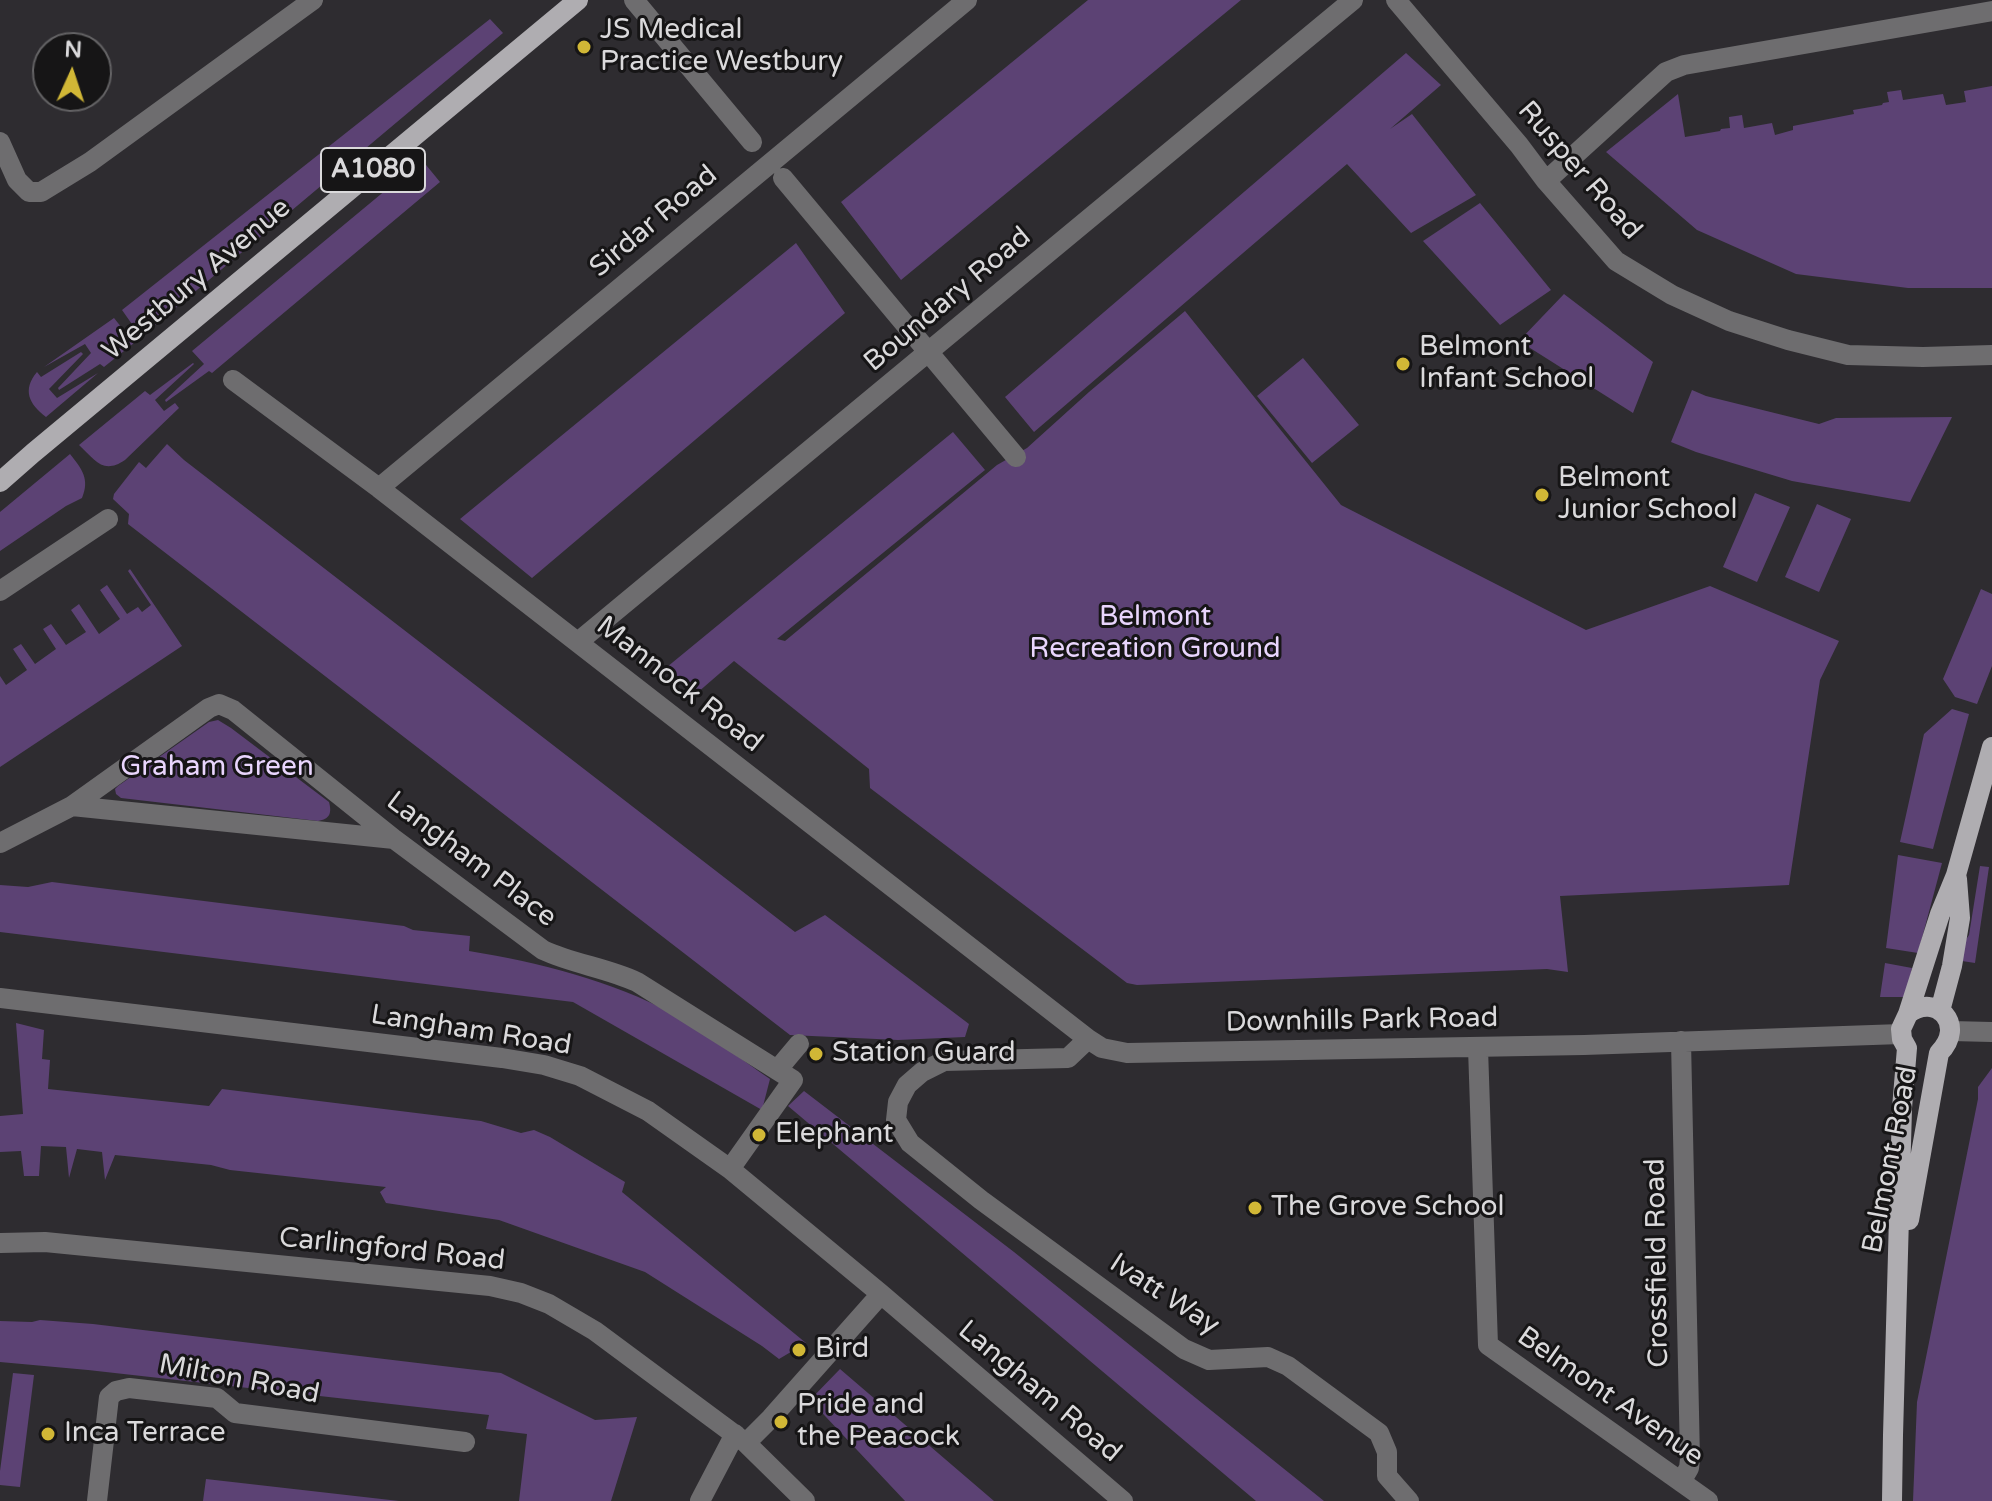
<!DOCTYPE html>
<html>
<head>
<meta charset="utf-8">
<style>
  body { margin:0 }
  #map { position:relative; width:1992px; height:1501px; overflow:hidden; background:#2e2c30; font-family:"Varela Round",sans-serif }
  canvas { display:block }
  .north { position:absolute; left:32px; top:32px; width:80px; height:80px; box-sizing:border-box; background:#161516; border:2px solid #646365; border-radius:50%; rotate:3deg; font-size:22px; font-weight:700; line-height:32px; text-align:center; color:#dad9db }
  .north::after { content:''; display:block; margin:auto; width:28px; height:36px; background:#d1b736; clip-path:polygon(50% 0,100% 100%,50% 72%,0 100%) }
</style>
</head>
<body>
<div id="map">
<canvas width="1992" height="1501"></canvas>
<div class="north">N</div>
</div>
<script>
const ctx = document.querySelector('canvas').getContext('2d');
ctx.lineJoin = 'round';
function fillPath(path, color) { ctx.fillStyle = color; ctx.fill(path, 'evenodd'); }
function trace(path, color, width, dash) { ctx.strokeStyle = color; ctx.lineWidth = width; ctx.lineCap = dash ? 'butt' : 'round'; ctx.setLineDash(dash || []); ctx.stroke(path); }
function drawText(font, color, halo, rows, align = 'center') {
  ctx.font = font + ' "Varela Round",sans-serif'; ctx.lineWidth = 6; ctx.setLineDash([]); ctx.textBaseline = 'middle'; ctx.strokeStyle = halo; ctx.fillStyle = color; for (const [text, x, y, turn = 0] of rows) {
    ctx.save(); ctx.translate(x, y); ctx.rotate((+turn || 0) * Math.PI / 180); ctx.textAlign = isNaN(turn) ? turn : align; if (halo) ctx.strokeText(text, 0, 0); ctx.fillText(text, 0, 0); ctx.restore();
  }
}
fillPath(new Path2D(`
  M 1088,0 L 1241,0 L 901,280 L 841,202 Z
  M 490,19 L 503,33 L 141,337 L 122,310 Z
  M 1406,53 L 1441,85 L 1390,129 L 1412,114 L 1476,195 L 1411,233 L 1347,164 L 1034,432 L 1005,397 Z
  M 1992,86 L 1992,288 L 1908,288 L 1796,274 L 1697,230 L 1606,152 L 1678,94 L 1685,137 L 1720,131 L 1721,129 L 1730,128 L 1729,117 L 1742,115 L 1744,128 L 1772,123 L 1775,135 L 1793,130 L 1793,126 L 1854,114 L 1853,110 L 1882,105 L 1883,103 L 1889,102 L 1887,92 L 1901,90 L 1903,100 L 1943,94 L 1946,105 L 1966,102 L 1964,91 Z
  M 422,160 L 440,182 L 212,373 L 209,371 L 166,402 L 165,400 L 204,364 L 192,351 Z
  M 1480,203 L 1551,290 L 1500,325 L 1423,241 Z
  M 796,243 L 845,313 L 532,578 L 460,519 Z
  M 1564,294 L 1653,362 L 1633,413 L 1519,341 Z
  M 1185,311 L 1341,505 L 1586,630 L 1710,586 L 1839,641 L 1820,680 L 1789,885 L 1560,896 L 1568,972 L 1547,969 L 1137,985 L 1127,983 L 870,788 L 869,769 L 734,661 L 697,693 L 667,667 L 953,432 L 985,470 L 777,639 L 785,641 L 997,465 L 1027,448 L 1089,392 Z
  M 114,318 L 134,343 L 104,367 L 100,364 L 59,390 L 58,388 L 91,353 L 85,344 L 44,367 Z
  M 81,352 L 83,354 L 49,389 L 57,398 L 98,373 L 46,417 C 29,404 22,390 37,372 L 41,377 Z
  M 1303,358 L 1359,425 L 1312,463 L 1257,396 Z
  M 193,363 L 194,364 L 155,400 L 164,411 L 175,403 L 179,408 L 125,460 C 103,475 95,460 79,445 L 145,391 L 150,395 Z
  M 1692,390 L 1706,396 L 1819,424 L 1836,418 L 1952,417 L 1910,502 L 1792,481 L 1696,452 L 1671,442 Z
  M 167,444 L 184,460 L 795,932 L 825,915 L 969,1024 L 965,1037 L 898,1040 L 790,1035 L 128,524 L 129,514 L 113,499 L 114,494 L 139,462 L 146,468 Z
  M 70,454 C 82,469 90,479 82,498 L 66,506 L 0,551 L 0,512 Z
  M 1755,493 L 1790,507 L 1757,582 L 1723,567 Z
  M 1817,504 L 1851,519 L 1819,592 L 1785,577 Z
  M 130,569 L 182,646 L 0,767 L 0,676 L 6,685 L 27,670 L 13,649 L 21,644 L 35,664 L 56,649 L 43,629 L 51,624 L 66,645 L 86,632 L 71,610 L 79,604 L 99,634 L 120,619 L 100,590 L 107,585 L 127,614 L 138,607 L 142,612 L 151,605 L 128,571 Z
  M 1981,589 L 1992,594 L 1992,666 L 1977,704 L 1955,697 L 1943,679 Z
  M 1952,709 L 1969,714 L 1933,849 L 1900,842 L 1924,734 Z
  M 218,720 L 231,728 L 329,802 C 332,813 330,819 318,821 L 121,798 L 116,794 L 115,789 L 118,786 L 209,722 Z
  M 1898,855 L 1942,863 L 1918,953 L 1886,948 Z
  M 1980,866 L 1989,867 L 1975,963 L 1962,961 L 1965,941 L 1969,935 Z
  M 52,882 L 404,926 L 413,930 L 470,936 L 469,951 C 537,962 613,981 673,1014 C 707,1033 738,1057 770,1079 L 762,1110 L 573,1002 L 0,932 L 0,885 L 28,887 Z
  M 1885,963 L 1912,968 L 1906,997 L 1880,997 Z
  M 16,1023 L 44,1030 L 42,1059 L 50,1060 L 48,1089 L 209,1106 L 222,1089 L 481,1121 L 521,1133 L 534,1130 L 550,1137 L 625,1182 L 622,1192 L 806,1343 L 779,1359 L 762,1346 L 645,1272 L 499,1220 L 386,1203 L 380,1192 L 386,1187 L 230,1170 L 211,1165 L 115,1155 L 105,1180 L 102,1152 L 77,1149 L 69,1178 L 66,1147 L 41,1146 L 39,1176 L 24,1176 L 21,1151 L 0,1152 L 0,1116 L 23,1114 Z
  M 1992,1068 L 1992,1501 L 1913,1501 L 1917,1402 L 1978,1099 L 1978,1087 Z
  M 804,1091 L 1014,1252 L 1324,1501 L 1256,1501 L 788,1106 Z
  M 40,1320 L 93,1324 L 501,1373 L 595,1420 L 637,1417 L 611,1501 L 519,1501 L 527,1434 L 486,1429 L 489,1415 L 88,1370 L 0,1362 L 0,1321 L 32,1322 Z
  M 840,1369 L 994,1501 L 905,1501 L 810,1400 Z
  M 13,1373 L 34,1375 L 20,1487 L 0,1485 L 0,1471 Z
  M 206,1479 L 399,1501 L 203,1501 Z`), '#5c4274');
trace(new Path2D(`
  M 634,0 L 752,142
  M 1396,0 L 1519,145 L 1546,181 L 1616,261 L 1672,295 L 1729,321 L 1788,340 L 1848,355 L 1923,357 L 1992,355
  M 0,142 L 17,180 L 29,192 L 41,192 L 90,162 L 313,0
  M 783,178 L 1016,457
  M 1546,181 L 1666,72 L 1684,65 L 1992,11
  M 233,380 L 379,488 L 1088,1039 L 1102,1048 L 1127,1053 L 1584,1045 L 1901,1034
  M 379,488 L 967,0
  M 0,591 L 108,519
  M 578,642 L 1353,0
  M 72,806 L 394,839
  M 0,843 L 72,806 L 209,708 L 219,704 L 233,710 L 394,839 L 543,950 C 573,964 607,968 637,982 L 793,1080 L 730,1169
  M 0,998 L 502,1058 L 544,1065 L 580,1076 L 648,1111 L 730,1169 L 881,1294 L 1123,1501
  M 1951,1031 L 1992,1032
  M 1088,1039 L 1068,1058 L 944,1061 L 922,1072 L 907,1085 L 898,1102 L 896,1120 L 910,1143 L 981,1200 L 1184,1349 L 1209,1360 L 1268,1357 L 1288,1366 L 1379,1433 L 1387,1452 L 1387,1476 L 1409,1501
  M 1478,1048 L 1488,1345 L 1708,1501
  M 778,1069 L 799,1044
  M 0,1243 L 45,1242 L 490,1286 L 521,1293 L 549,1304 L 595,1331 L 746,1443 L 805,1501
  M 746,1443 L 771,1418 L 881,1294
  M 1681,1482 L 1689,1468 L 1690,1459 L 1681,1041
  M 97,1501 L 109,1397 L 116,1391 L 129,1388 L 217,1398 L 235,1413 L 465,1442
  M 700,1501 L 735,1434`), '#6e6d6f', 20);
trace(new Path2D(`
  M 0,482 L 33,453 L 578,0
  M 1940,1011 L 1952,966 L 1960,918 L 1957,879
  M 1908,1014 C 1936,992 1967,1025 1939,1053 L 1909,1220
  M 1892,1501 L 1893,1435 L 1902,1108 L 1907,1048 L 1902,1039 L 1901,1029 L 1908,1014 L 1940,914 L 1956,875 L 1992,747`), '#afadb1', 20);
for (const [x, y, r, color] of [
  [584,47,8,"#d1b736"],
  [1403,364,8,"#d1b736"],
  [1542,495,8,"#d1b736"],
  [816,1054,8,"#d1b736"],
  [759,1135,8,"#d1b736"],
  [1255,1208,8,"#d1b736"],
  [799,1350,8,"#d1b736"],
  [781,1422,8,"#d1b736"],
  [48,1434,8,"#d1b736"]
]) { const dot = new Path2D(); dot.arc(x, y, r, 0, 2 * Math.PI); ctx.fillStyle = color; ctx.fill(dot); trace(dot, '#161516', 3); }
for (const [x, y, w] of [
  [373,170,104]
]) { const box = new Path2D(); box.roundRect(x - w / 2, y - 22, w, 44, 6); ctx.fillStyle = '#161516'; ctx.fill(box); trace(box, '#dad9db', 2); }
drawText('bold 26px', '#dad9db', null, [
  ["A1080",373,170]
]);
drawText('28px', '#dad9db', '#161516', [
  ["JS Medical",600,31],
  ["Practice Westbury",600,63],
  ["Belmont",1419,348],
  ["Infant School",1419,380],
  ["Belmont",1558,479],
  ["Junior School",1558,511],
  ["Station Guard",832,1054],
  ["Elephant",775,1135],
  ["The Grove School",1271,1208],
  ["Bird",815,1350],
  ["Pride and",797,1406],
  ["the Peacock",797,1438],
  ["Inca Terrace",64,1434]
], 'left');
drawText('28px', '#dad9db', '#161516', [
  ["Rusper Road",1579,171,49],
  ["Sirdar Road",654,222,-40],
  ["Westbury Avenue",197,280,-40],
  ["Boundary Road",948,300,-40],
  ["Mannock Road",679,685,38],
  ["Langham Place",471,860,37],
  ["Downhills Park Road",1362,1021,-1],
  ["Langham Road",471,1031,9],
  ["Belmont Road",1891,1160,-79],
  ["Carlingford Road",392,1250,6],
  ["Crossfield Road",1658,1263,-91],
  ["Ivatt Way",1164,1295,33],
  ["Milton Road",239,1380,11],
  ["Langham Road",1039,1392,40],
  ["Belmont Avenue",1610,1397,35]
]);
drawText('28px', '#e9d5fd', '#161516', [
  ["Belmont",1155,618],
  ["Recreation Ground",1155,650],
  ["Graham Green",217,768]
]);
</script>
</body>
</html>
